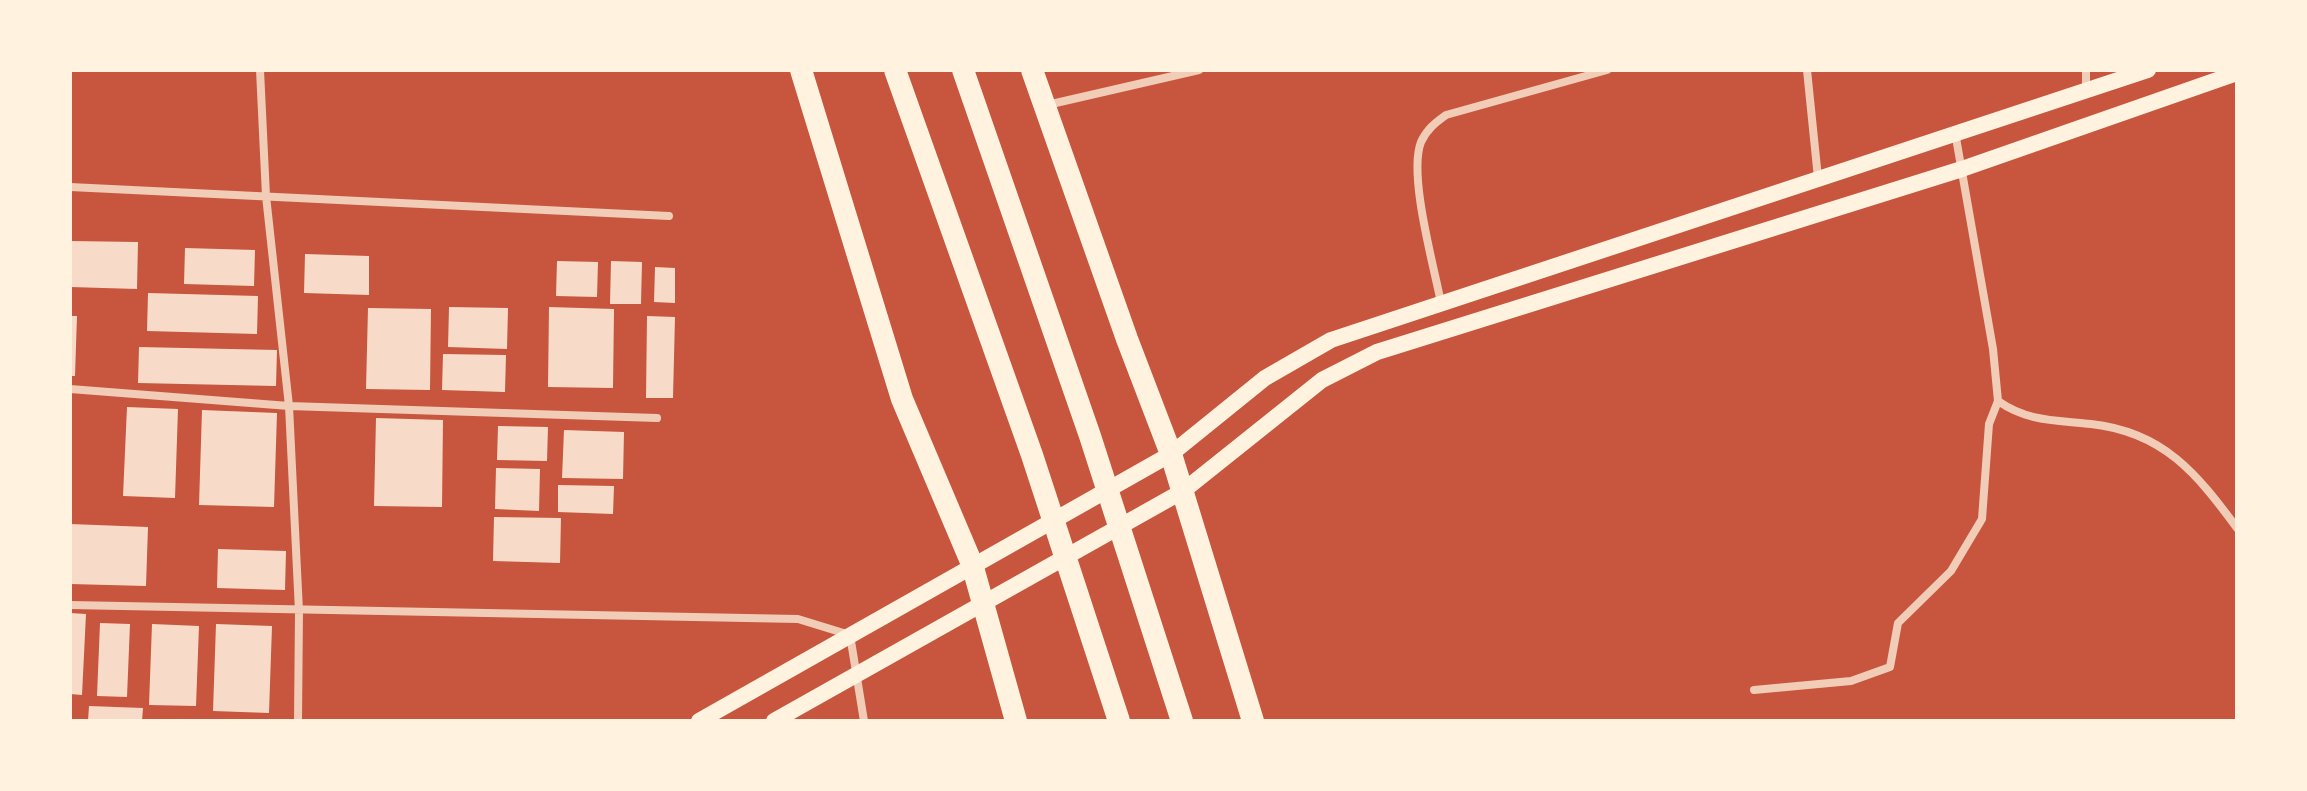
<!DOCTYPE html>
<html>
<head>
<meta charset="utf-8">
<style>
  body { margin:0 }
  #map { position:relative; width:2307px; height:791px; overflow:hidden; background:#c8553d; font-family:"PT Serif",serif }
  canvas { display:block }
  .frame { position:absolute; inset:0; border:72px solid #fff3e0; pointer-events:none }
</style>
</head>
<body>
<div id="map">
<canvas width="2307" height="791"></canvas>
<div class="frame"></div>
</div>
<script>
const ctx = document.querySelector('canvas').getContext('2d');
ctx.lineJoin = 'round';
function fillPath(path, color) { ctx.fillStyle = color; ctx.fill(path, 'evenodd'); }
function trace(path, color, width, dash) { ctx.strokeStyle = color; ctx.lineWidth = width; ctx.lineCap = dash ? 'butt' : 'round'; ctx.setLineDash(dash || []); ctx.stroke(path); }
fillPath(new Path2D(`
  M 70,241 L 138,242 L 137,289 L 70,287 Z
  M 185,248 L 255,250 L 254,286 L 184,284 Z
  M 305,254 L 369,256 L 369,295 L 304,293 Z
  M 557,261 L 598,262 L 597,297 L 556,296 Z
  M 611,261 L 642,262 L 641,304 L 610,304 Z
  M 655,267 L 675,268 L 675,303 L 654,302 Z
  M 148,293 L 258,296 L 257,334 L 147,331 Z
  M 449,307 L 508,308 L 507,349 L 448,347 Z
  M 549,307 L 614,309 L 613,388 L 548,387 Z
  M 368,308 L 431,309 L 430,390 L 366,389 Z
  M 70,316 L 77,316 L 75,376 L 70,376 Z
  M 647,316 L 675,317 L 673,398 L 646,398 Z
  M 139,347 L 277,350 L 276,386 L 138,383 Z
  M 443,354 L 506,355 L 505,392 L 442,390 Z
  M 127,407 L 178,409 L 175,498 L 123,496 Z
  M 202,410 L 277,413 L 274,507 L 199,505 Z
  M 376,418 L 443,420 L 442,507 L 374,506 Z
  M 498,426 L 548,427 L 547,461 L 497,460 Z
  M 564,430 L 624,432 L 623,479 L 562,478 Z
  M 496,468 L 540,469 L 539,511 L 495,509 Z
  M 558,485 L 614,486 L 613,514 L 558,512 Z
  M 494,517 L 561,518 L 560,563 L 493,561 Z
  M 70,524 L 148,527 L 146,586 L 70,584 Z
  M 218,549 L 286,551 L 285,590 L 217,588 Z
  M 70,613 L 86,614 L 82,695 L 70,694 Z
  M 100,623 L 130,624 L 127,697 L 97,696 Z
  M 152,624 L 199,626 L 196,706 L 149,705 Z
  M 216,624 L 272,626 L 269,713 L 213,711 Z
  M 89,706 L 143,708 L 142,721 L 88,721 Z`), '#f7dbc8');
trace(new Path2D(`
  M 260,70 L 266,196 L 289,406 L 299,611 L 298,721
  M 1807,70 L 1818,178
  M 2086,91 L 2086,70
  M 1047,105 L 1199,70
  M 1955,132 L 1993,349 L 1998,401 C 2028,422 2056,420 2091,424 C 2164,432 2197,474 2237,528
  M 70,187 L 669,216
  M 1441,303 C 1434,266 1408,175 1421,142 C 1427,129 1435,123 1446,115 L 1607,70
  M 70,389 L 289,406 L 657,418
  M 70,605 L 798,619 L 850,635 L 864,721
  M 1754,690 L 1851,681 L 1890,667 L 1898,623 L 1951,571 L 1982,519 L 1989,424 L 1998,401`), '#f1ccb7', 8);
trace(new Path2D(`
  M 699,721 L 1171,454 L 1265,378 L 1331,340 L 2148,70
  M 774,721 L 1183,491 L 1322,380 L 1377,352 L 1962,169 L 2237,73`), '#fff3e0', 16);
trace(new Path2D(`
  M 801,70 L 902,399 L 972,564 L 1016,721
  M 895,70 L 1032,455 L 1119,721
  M 963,70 L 1090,436 L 1182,721
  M 1032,70 L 1127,339 L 1171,454 L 1253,721`), '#fff3e0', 22);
</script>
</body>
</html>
